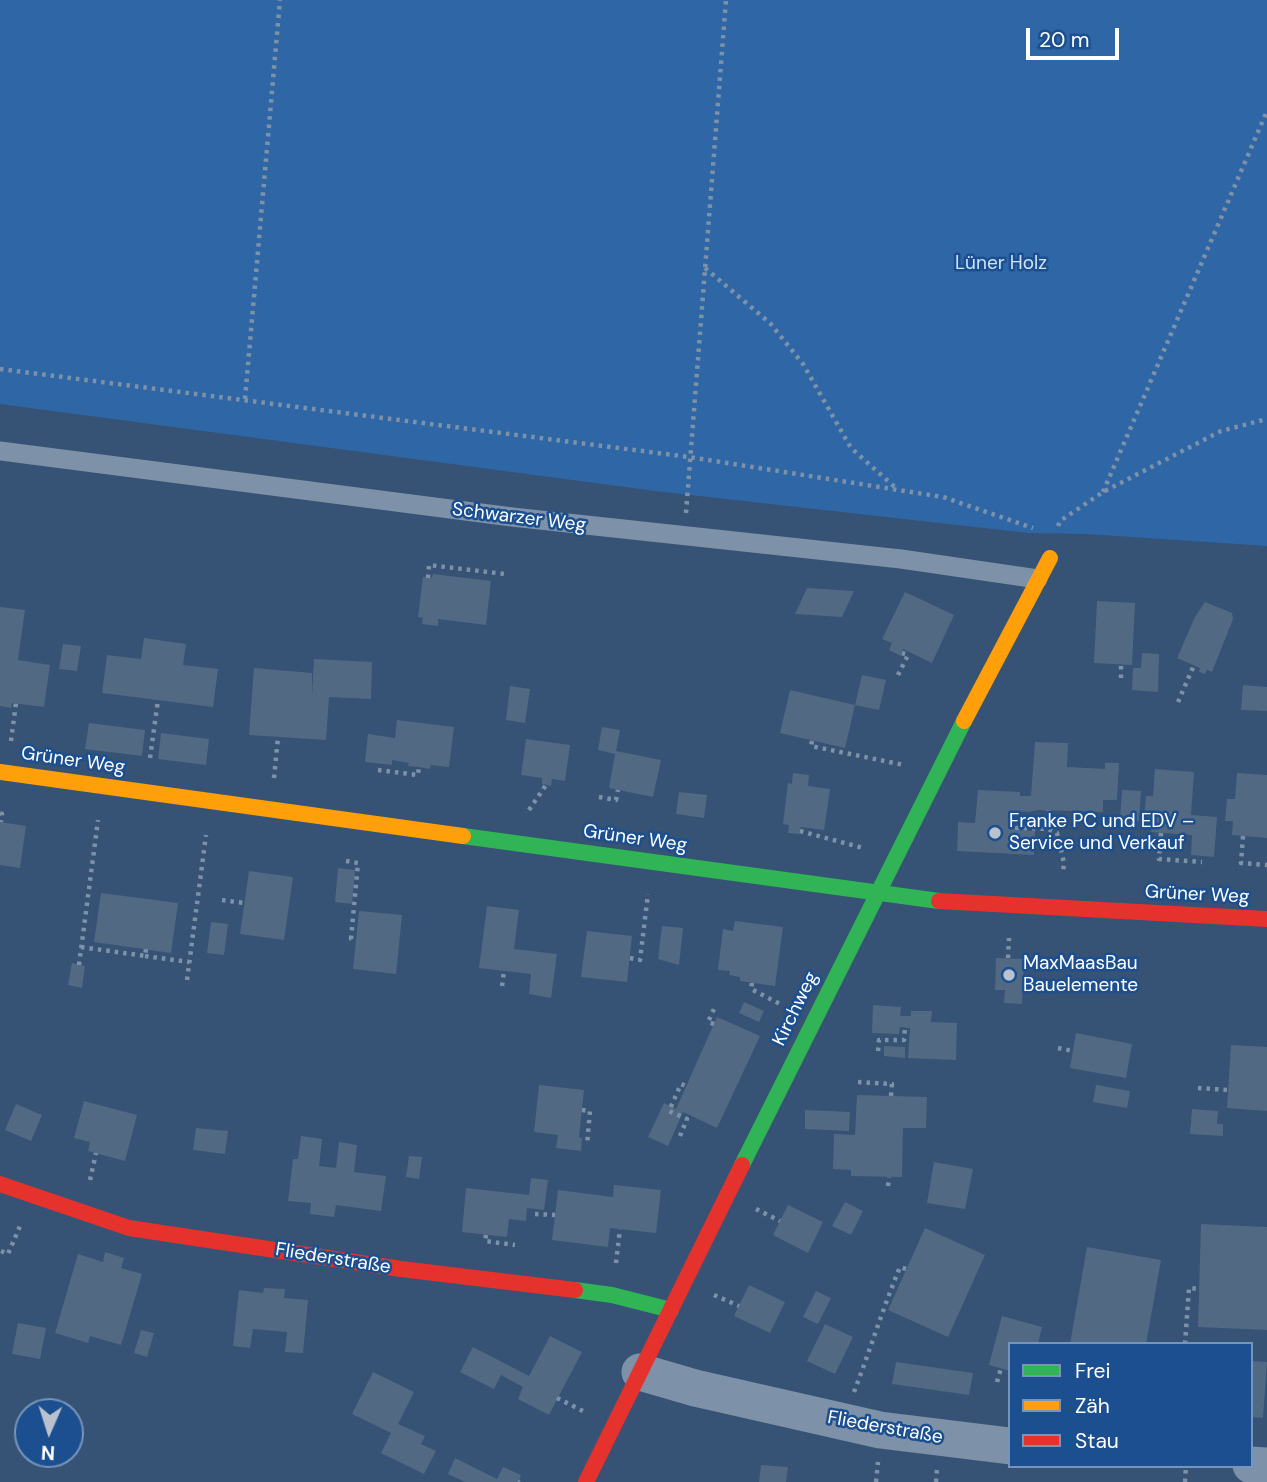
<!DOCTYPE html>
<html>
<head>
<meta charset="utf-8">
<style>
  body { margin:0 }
  #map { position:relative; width:1267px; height:1482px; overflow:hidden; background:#365274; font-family:"DM Sans",sans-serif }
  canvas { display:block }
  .legend { position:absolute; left:1008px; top:1342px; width:245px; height:126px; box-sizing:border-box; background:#1b4f8f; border:2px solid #7695bc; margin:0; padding:9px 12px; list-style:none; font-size:21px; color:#fff }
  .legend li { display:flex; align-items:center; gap:14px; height:35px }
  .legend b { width:35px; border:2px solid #7695bc }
  .north { position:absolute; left:14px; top:1398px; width:70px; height:70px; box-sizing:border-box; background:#1b4f8f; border:2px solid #7695bc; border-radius:50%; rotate:183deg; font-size:19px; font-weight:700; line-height:28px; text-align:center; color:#fff }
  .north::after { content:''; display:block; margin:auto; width:24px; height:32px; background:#b9c2ce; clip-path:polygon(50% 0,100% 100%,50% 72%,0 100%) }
  .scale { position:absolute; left:1026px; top:28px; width:93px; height:32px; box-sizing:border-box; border:4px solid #fff; border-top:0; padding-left:9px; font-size:21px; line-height:24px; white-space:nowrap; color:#fff; -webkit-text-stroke:5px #1b4f8f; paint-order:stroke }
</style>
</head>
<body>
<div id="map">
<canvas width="1267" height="1482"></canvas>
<ul class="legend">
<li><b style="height:9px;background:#30b455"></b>Frei</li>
<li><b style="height:9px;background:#ff9f0a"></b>Zäh</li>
<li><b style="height:9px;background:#e5322d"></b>Stau</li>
</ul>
<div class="north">N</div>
<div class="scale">20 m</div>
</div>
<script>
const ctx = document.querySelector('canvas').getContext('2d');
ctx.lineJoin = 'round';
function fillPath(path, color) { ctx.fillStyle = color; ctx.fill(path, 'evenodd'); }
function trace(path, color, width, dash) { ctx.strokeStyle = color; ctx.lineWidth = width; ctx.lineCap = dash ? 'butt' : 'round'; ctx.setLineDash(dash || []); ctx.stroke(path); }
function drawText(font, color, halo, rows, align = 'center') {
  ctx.font = font + ' "DM Sans",sans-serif'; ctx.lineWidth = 5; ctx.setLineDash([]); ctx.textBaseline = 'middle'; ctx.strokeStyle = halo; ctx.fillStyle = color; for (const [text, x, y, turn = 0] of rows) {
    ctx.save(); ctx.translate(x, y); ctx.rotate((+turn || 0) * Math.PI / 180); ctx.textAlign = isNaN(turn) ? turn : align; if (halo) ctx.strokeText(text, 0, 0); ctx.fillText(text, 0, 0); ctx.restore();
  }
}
fillPath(new Path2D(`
  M 0,0 L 1267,0 L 1267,546 L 1086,534 L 1028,533 L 655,491 L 0,404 Z`), '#2f66a5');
fillPath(new Path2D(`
  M 433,574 L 491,581 L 486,625 L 438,619 L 438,626 L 422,624 L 423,618 L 418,617 L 423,577 L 432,578 Z
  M 807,588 L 854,591 L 842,617 L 795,614 Z
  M 905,592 L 954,615 L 932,663 L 903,649 L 901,656 L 889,650 L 892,643 L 882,639 Z
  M 1097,601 L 1135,603 L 1132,665 L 1094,663 Z
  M 1205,602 L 1232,613 L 1233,619 L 1212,672 L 1207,670 L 1205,674 L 1199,672 L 1200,668 L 1177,658 L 1195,617 Z
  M 0,607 L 25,610 L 18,660 L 50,665 L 44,707 L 12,703 L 11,708 L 0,706 Z
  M 144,638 L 186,644 L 183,665 L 218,669 L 213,707 L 102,693 L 107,655 L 141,659 Z
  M 63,644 L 81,646 L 77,671 L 59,669 Z
  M 1142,653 L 1159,654 L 1158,692 L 1132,690 L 1133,668 L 1141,668 Z
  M 314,659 L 372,662 L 371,699 L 329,697 L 326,740 L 249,735 L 254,668 L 312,673 L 312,696 Z
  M 862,675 L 886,680 L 879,710 L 855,705 Z
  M 1243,685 L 1267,687 L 1267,711 L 1241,710 Z
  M 510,686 L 530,689 L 525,723 L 506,720 Z
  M 790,690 L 855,705 L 845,748 L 780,733 Z
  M 397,720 L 454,727 L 449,767 L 431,765 L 430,769 L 419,767 L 408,766 L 409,763 L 392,760 L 392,765 L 365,762 L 368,734 L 395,738 Z
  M 89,723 L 145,730 L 142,756 L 85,749 Z
  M 602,727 L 620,730 L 616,751 L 661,760 L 653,797 L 609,788 L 615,754 L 598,750 Z
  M 161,733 L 209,739 L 206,765 L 158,759 Z
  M 526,739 L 570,745 L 565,781 L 552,779 L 551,786 L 542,784 L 542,778 L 521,775 Z
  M 1035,742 L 1068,743 L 1067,767 L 1105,769 L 1105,763 L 1119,763 L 1117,800 L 1103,800 L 1103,812 L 1038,810 L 1029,812 L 1014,811 L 1014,830 L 1035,831 L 1034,855 L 957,851 L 958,822 L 975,823 L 978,790 L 1020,792 L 1020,796 L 1031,796 Z
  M 1155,769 L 1194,772 L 1191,815 L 1217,817 L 1214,857 L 1191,855 L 1192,835 L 1151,832 L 1152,818 L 1144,817 L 1146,796 L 1153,796 Z
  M 793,773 L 809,775 L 808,786 L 830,789 L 824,830 L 801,827 L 799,834 L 788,833 L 789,825 L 783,824 L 788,783 L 792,784 Z
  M 1237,773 L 1267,775 L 1267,838 L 1232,835 L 1233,821 L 1225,821 L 1227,799 L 1235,799 Z
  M 1122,790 L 1141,791 L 1139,821 L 1120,819 Z
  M 679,792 L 707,795 L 704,818 L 676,814 Z
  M 0,822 L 26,826 L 20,868 L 0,865 Z
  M 338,868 L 355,870 L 352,904 L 335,902 Z
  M 249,871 L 293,877 L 284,940 L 240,934 Z
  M 101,893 L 178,903 L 171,953 L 94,942 Z
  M 487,906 L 519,910 L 514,949 L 557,954 L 551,998 L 529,994 L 531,974 L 479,968 Z
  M 359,911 L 402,915 L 396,974 L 353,969 Z
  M 735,921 L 783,927 L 775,986 L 740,981 L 740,977 L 729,975 L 730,971 L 718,970 L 723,929 L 733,931 Z
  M 211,922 L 228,924 L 224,955 L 207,953 Z
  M 662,926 L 683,928 L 679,965 L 658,959 Z
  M 587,931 L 632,936 L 627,982 L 581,977 Z
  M 996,958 L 1024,959 L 1022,1004 L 1004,1003 L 1005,990 L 995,990 Z
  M 72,963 L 85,966 L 82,988 L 68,985 Z
  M 744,1002 L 764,1011 L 759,1022 L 739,1013 Z
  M 873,1005 L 901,1007 L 900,1016 L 911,1016 L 911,1011 L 932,1011 L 931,1022 L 957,1023 L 956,1060 L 908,1058 L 910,1028 L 900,1027 L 899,1034 L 872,1033 Z
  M 717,1017 L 760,1036 L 717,1128 L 683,1112 L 668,1146 L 648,1137 L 664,1103 L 676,1109 Z
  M 1076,1033 L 1132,1044 L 1126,1078 L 1070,1068 Z
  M 1231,1045 L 1267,1047 L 1267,1111 L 1227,1108 Z
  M 884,1046 L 905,1047 L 905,1058 L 884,1056 Z
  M 539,1085 L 584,1090 L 579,1137 L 582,1138 L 581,1151 L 556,1148 L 558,1135 L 534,1132 Z
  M 1096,1085 L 1130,1091 L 1127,1108 L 1093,1102 Z
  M 857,1095 L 927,1097 L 926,1128 L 903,1128 L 902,1177 L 851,1176 L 851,1170 L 833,1169 L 834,1134 L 855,1135 Z
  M 84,1101 L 137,1115 L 125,1161 L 88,1151 L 90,1142 L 74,1138 Z
  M 16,1104 L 42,1115 L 31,1141 L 5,1130 Z
  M 1192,1109 L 1218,1111 L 1217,1124 L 1223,1124 L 1223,1136 L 1190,1134 Z
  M 805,1110 L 850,1112 L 849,1131 L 805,1129 Z
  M 196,1128 L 228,1131 L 225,1154 L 193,1150 Z
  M 301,1136 L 322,1139 L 319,1166 L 336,1168 L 339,1142 L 357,1145 L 354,1172 L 386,1176 L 381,1211 L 336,1205 L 334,1217 L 310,1214 L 311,1203 L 288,1201 L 293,1159 L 298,1159 Z
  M 409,1156 L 422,1157 L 419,1179 L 406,1177 Z
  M 934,1162 L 973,1169 L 965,1209 L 927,1203 Z
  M 531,1178 L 548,1180 L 544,1210 L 527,1208 L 526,1221 L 509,1219 L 507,1237 L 462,1232 L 466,1188 L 529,1195 Z
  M 614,1185 L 661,1190 L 656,1233 L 610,1228 L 608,1247 L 552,1240 L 558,1190 L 613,1197 Z
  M 845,1202 L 863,1211 L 851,1235 L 832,1226 Z
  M 788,1205 L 823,1222 L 808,1253 L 773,1235 Z
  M 1201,1224 L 1267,1227 L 1267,1330 L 1198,1327 Z
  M 925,1228 L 985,1255 L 948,1337 L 888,1310 Z
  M 1087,1247 L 1161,1260 L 1146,1344 L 1070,1344 Z
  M 105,1252 L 124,1258 L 121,1268 L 142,1274 L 121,1345 L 90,1336 L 88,1343 L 55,1333 L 78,1254 L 103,1262 Z
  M 749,1285 L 785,1302 L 770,1333 L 734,1316 Z
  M 264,1288 L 285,1289 L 284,1298 L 308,1300 L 303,1353 L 285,1352 L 287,1332 L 253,1329 L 250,1348 L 233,1346 L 239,1290 L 263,1293 Z
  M 816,1291 L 831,1298 L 818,1324 L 803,1317 Z
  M 1002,1316 L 1042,1327 L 1038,1344 L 1010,1344 L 1010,1371 L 989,1365 Z
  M 18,1323 L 46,1328 L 40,1359 L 12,1354 Z
  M 825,1324 L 853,1337 L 835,1374 L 807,1361 Z
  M 141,1330 L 154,1333 L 147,1357 L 134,1353 Z
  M 550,1336 L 582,1352 L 549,1415 L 518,1399 L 523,1387 L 501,1375 L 494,1389 L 460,1372 L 473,1347 L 529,1376 Z
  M 1251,1361 L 1267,1362 L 1263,1418 L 1251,1417 Z
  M 896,1362 L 973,1373 L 969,1395 L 892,1384 Z
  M 373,1372 L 414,1392 L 398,1424 L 425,1436 L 421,1444 L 436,1451 L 424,1474 L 381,1453 L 391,1433 L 352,1414 Z
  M 455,1458 L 497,1479 L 503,1467 L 521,1475 L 518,1482 L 465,1482 L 448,1474 Z
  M 761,1465 L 788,1467 L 786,1482 L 759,1482 Z`), '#526984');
trace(new Path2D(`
  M 705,268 L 770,323 L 803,364 L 851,448 L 897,489
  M 0,369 L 689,457 L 943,497 L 1033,528
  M 245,399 L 280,0
  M 1103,492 L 1267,111
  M 686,513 L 726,0
  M 1058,526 L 1060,521 L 1103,492 L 1221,431 L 1267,419
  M 428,578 L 429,565 L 505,574
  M 898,675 L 908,655 L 902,653
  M 1121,678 L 1121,664
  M 1178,702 L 1194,665
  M 11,741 L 16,703
  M 812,741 L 811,746 L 904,765
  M 150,758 L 158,700
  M 378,770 L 418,775 L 419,767
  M 274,778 L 278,737
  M 599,797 L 616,800 L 618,790
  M 529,810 L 546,785
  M 0,813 L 2,814 L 1,822
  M 1048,829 L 1049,810
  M 1017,830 L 1017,828 L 1048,829 L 1057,833 L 1064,863 L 1063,873
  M 800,831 L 863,848
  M 1161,833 L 1159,859 L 1202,862
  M 1243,836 L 1241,863 L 1267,865
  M 346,861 L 358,863 L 351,939 L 355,940
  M 222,900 L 244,903
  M 81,947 L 145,956 L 146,949
  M 145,956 L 189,962
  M 630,958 L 640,960 L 648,894
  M 1008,958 L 1009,938
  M 79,965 L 98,820
  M 187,980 L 206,835
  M 752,983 L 751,989 L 782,1005
  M 502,986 L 504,971
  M 714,1024 L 708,1022 L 714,1009
  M 1058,1048 L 1073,1051
  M 878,1051 L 879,1040 L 904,1040 L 905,1027
  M 858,1082 L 892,1084 L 891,1096
  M 1198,1088 L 1228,1090
  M 582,1110 L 590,1111 L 587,1145
  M 680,1136 L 687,1119 L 669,1111 L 681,1084 L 686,1086
  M 90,1180 L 96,1153
  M 888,1186 L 889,1177
  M 756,1209 L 780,1221
  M 535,1214 L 555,1215
  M 486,1235 L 485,1241 L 515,1245
  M 1,1251 L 8,1254 L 20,1226
  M 616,1263 L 620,1229
  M 714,1295 L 739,1306
  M 1185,1344 L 1189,1288 L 1199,1289
  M 997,1382 L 1001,1368
  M 854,1392 C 870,1350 883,1308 900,1267 L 906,1269
  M 557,1398 L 585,1412
  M 518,1481 L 519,1482
  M 876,1482 L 878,1462
  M 936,1482 L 937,1469
  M 1185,1482 L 1186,1466`), '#7d92a8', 4.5, [3.5, 5]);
trace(new Path2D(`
  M 0,451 L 512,517 L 901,559 L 1038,579`), '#7d92a8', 19);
trace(new Path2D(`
  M 640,1372 L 695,1388 L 880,1430 L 1010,1446
  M 1251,1465 L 1267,1466`), '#7d92a8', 37);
trace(new Path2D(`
  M 463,836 L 939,901
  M 742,1165 L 964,721
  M 575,1290 L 612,1295 L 671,1310`), '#30b455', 16);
trace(new Path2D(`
  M 964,721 L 1050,558
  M 0,772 L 463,836`), '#ff9f0a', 16);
trace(new Path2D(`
  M 939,901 L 1267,919
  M 0,1184 L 129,1228 L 401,1269 L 575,1290
  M 586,1482 L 742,1165`), '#e5322d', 16);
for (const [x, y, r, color] of [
  [995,833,7,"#b9c2ce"],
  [1009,975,7,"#b9c2ce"]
]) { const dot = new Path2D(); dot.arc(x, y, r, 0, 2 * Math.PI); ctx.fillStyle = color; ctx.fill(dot); trace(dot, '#1b4f8f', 2.5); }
drawText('19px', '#cfe3fa', '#1b4f8f', [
  ["Lüner Holz",1001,264]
]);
drawText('19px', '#fff', '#1b4f8f', [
  ["Schwarzer Weg",519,518,7],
  ["Grüner Weg",73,761,8],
  ["Grüner Weg",635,839,8],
  ["Grüner Weg",1197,895,3],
  ["Kirchweg",796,1009,-64],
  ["Fliederstraße",333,1259,9],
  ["Fliederstraße",885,1428,10]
]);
drawText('19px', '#fff', '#1b4f8f', [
  ["Franke PC und EDV –",1009,822],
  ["Service und Verkauf",1009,844],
  ["MaxMaasBau",1023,964],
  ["Bauelemente",1023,986]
], 'left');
</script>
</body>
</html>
